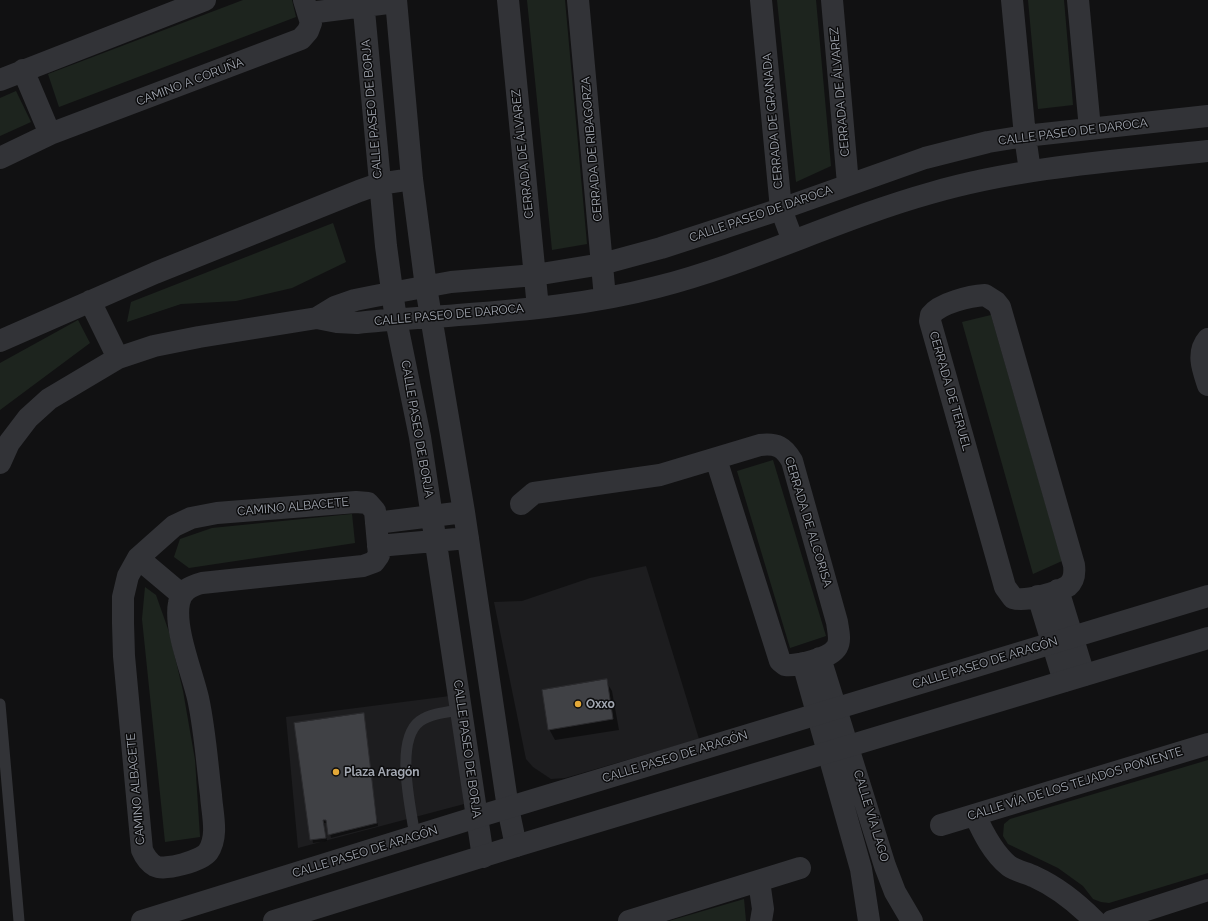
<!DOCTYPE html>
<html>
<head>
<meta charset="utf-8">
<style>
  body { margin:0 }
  canvas { display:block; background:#111112 }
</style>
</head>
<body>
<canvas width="1208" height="921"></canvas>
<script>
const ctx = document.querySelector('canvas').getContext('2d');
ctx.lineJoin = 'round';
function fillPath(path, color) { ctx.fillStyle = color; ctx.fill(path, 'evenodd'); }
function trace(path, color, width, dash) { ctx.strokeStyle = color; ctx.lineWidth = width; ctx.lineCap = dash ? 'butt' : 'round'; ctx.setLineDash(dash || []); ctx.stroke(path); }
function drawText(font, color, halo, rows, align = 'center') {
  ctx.font = font + ' Raleway,sans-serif'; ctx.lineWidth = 3; ctx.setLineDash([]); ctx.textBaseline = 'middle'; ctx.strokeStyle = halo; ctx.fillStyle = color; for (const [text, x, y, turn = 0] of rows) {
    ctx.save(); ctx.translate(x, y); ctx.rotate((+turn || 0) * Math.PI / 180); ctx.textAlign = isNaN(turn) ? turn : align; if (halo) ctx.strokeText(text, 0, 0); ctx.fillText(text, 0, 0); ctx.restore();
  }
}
fillPath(new Path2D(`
  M 646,566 L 699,739 L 565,778 L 551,779 L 533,767 L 526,759 L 494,602 L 522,601 L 590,578 Z
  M 450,696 L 464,804 L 298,848 L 286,717 Z`), '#1d1d1f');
fillPath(new Path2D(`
  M 243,0 L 292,0 L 296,17 L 59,107 L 48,74 Z
  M 527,0 L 565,0 L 587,244 L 552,250 Z
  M 777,0 L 816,0 L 831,166 L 796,182 Z
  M 1028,0 L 1064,0 L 1073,105 L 1038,109 Z
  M 16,91 L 31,122 L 0,136 L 0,98 Z
  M 333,223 L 346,262 L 292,288 L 236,301 L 181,304 L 127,322 L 131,302 Z
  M 991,315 L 1062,561 L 1033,574 L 962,322 Z
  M 78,320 L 90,343 L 0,410 L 0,363 Z
  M 773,460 L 826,636 L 790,648 L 737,471 Z
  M 352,514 L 355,543 L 189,568 L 174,557 L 180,539 L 212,528 Z
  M 145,587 L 156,595 L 169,632 L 183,691 L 195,760 L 200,837 L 165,842 L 142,619 Z
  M 1208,760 L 1208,873 L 1109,903 L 1101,902 L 1093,899 L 1083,886 L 1058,868 L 1008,844 L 1003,836 L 1004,824 L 1010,819 Z
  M 744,899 L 746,921 L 669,921 Z`), '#1d241e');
fillPath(new Path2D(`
  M 606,681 L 612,691 L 619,730 L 555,740 L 549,729 Z
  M 363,714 L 378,826 L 331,838 L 328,823 L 324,823 L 327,841 L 313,843 L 295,724 Z`), '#0007');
const building = new Path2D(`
  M 607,679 L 613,719 L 548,730 L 542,690 Z
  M 364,713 L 377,823 L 328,835 L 326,820 L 323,820 L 326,838 L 310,840 L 294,723 Z`);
fillPath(building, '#404145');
trace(building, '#2b2b2e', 1);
trace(new Path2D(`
  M 0,704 L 19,921
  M 415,836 C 411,809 394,740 420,721 C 431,713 448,712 461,710`), '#323337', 11);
trace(new Path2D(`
  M 363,0 L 386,246 L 396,320 L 420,437 L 483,857
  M 396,0 L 412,179 L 426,287 L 464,512 L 508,808 L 516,846
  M 508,0 L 538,308
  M 578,0 L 605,298
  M 761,0 L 781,209 L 793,241
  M 832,0 L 848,184
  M 1012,0 L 1025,136 L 1030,171
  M 1078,0 L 1090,129
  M 309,13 L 396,2
  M 23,70 L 50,134
  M 0,80 L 205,0
  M 0,158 L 50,134 L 301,39 L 308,31 L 311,23 L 304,0
  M 985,295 L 996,302 L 1000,307 L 1074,565 C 1075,573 1074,581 1068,586 C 1057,593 1025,602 1013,598 L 1005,587 L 930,321 L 931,315 C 940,303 970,296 985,295 Z
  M 90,301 L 118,358
  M 317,318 L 335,307 L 355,300 L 375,296 L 451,282 L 535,275 L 602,264 L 661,248 L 781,209 L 925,158 L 988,142 L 1025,136 L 1208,116
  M 1208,339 C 1196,353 1203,370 1208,385
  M 0,341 L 155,273 L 359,191 L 379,184 L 412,179
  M 0,463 L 9,443 L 28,418 L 49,399 L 118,358 L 154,346 L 199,337 L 317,318 L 337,322 L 357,323 C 391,319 425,318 458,315 C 525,310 592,304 657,287 C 751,263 838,219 931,193 C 1021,167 1115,161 1208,151
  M 356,502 L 368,503 L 375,511 L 379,555 L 374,562 L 363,566 L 202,583 C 191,586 181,590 179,603 C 174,629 192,672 198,698 C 205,730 207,763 211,795 C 212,813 219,836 208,852 C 201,861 165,871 155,866 C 148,862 145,857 142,850 L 124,656 L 123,623 L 123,597 L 128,576 L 138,558 L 174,526 L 191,518 L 217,513 Z
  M 521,504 L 534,493 L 660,475 L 760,445 C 777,443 784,447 792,461 L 837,622 C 838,630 841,640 837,647 C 830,659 797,666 785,665 L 780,661 L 716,459
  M 376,523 L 464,512
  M 378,546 L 468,538
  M 138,558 L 182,595
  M 1058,590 L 1084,675
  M 1038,596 L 1064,681
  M 820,658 L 885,866 L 895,892 L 912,921
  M 803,663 L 861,869 L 869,921
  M 975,815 C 983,833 993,853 1009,866 C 1016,871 1027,873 1035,877 C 1057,887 1077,903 1095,921
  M 941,825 L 1208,744
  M 759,881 L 763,909 L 761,921
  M 629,921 L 800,868
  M 1112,921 L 1208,890`), '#323337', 22);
trace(new Path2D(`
  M 142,921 L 477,817 L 1208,596
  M 274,921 L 516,846 L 1208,638`), '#323337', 22);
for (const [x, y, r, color] of [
  [578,704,4,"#e3a838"],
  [336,772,4,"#e3a838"]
]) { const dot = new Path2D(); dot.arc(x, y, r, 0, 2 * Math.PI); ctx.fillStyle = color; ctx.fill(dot); trace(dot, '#0c0c0d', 1.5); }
drawText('12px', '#a3a8b2', '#0c0c0d', [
  ["CAMINO A CORUÑA",190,82,-21],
  ["CERRADA DE ÁLVAREZ",840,92,-95],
  ["CALLE PASEO DE BORJA",372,109,-95],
  ["CERRADA DE GRANADA",773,121,-95],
  ["CALLE PASEO DE DAROCA",1073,132,-7],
  ["CERRADA DE RIBAGORZA",592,149,-95],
  ["CERRADA DE ÁLVAREZ",523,154,-96],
  ["CALLE PASEO DE DAROCA",761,214,-19],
  ["CALLE PASEO DE DAROCA",449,315,-5],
  ["CERRADA DE TERUEL",950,391,74],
  ["CALLE PASEO DE BORJA",417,429,80],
  ["CAMINO ALBACETE",293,507,-5],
  ["CERRADA DE ALCORISA",808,522,73],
  ["CALLE PASEO DE ARAGÓN",985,663,-17],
  ["CALLE PASEO DE BORJA",467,749,82],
  ["CALLE PASEO DE ARAGÓN",675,757,-17],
  ["CALLE VÍA DE LOS TEJADOS PONIENTE",1075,784,-17],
  ["CAMINO ALBACETE",136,789,-95],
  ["CALLE VÍA LAGO",871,816,73],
  ["CALLE PASEO DE ARAGÓN",365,852,-17]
]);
drawText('bold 12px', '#a3a8b2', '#0c0c0d', [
  ["Oxxo",586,704],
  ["Plaza Aragón",344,772]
], 'left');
</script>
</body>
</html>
